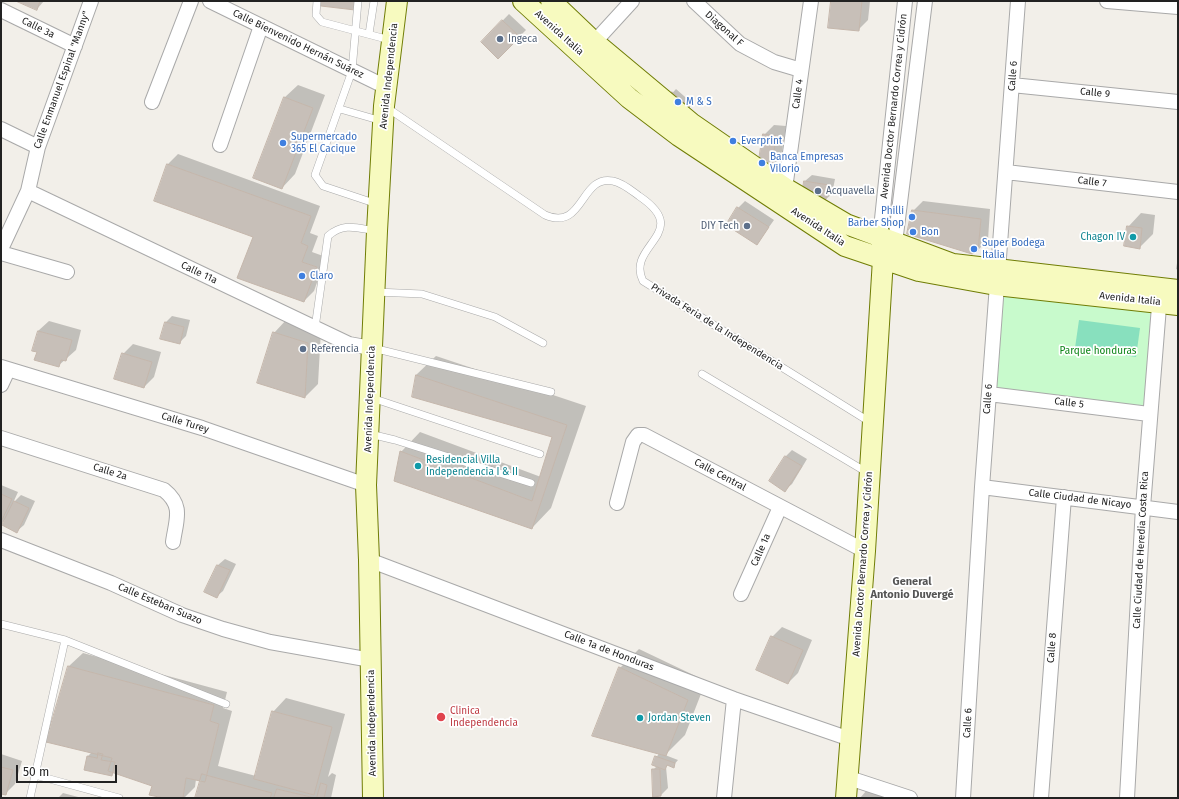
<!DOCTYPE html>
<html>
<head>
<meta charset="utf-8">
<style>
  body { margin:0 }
  #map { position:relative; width:1179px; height:799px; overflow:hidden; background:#f2efe9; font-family:"Fira Sans",sans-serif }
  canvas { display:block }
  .frame { position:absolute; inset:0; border:2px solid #222; pointer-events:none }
  .scale { position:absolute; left:16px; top:765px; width:101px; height:18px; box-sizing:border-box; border:2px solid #222; border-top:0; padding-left:5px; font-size:12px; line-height:14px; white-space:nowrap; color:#222; -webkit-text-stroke:3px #fff; paint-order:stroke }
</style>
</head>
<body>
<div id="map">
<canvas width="1179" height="799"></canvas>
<div class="frame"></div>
<div class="scale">50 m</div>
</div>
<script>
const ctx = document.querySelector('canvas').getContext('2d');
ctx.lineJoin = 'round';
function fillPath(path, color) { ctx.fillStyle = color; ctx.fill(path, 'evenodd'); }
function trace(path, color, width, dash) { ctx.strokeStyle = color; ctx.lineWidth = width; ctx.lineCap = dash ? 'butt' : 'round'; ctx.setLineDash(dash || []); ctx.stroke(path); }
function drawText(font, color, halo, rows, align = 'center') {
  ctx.font = font + ' "Fira Sans",sans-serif'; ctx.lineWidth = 3.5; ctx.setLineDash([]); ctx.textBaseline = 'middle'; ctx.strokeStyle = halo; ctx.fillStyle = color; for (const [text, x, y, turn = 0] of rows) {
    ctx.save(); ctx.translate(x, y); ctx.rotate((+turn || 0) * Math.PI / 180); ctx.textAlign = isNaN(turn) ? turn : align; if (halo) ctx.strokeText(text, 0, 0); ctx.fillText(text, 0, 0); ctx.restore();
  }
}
fillPath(new Path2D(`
  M 996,285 L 1160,303 L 1149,414 L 989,394 Z`), '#c8facc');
fillPath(new Path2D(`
  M 1079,320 L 1140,328 L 1136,357 L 1075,348 Z`), '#88e0be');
fillPath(new Path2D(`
  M 17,1 L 44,1 L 37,9 Z
  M 832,1 L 870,1 L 868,20 L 858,30 Z
  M 509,14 L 526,30 L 498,58 L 482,42 Z
  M 298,85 L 325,95 L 295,174 L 282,188 L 284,98 Z
  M 676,89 L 692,103 L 684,112 L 668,98 Z
  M 774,125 L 786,126 L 781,157 L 771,167 L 764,135 Z
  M 178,154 L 320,206 L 310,233 L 318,236 L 312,252 L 326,257 L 314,291 L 304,301 L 254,236 L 155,200 L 168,164 Z
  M 812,175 L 835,179 L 832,194 L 825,200 L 805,181 Z
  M 745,201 L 774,220 L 757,244 L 738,208 Z
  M 923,201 L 990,209 L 988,240 L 978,250 L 913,211 Z
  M 1141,213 L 1155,215 L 1153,234 L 1139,248 L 1128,227 Z
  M 1178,257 L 1178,270 L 1176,269 Z
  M 172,316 L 190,320 L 186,336 L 179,343 L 161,338 L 166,322 Z
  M 287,319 L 321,330 L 318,384 L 305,397 L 274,333 Z
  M 49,321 L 81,330 L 76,350 L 58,366 L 38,352 L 38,331 Z
  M 133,344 L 161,352 L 154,377 L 144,387 L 123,354 Z
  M 436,356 L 586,406 L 551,508 L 532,528 L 401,452 L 420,432 L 541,477 L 553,437 L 413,396 L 416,375 Z
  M 792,450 L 807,459 L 792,484 L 785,490 L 770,481 L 786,456 Z
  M 1,485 L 18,492 L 13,503 L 21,495 L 35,501 L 24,525 L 17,531 L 5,520 L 1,524 Z
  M 225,559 L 236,564 L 223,591 L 216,597 L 205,592 L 218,565 Z
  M 782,627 L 812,640 L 798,673 L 788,683 L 772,637 Z
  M 639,649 L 706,681 L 685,735 L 665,755 L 678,760 L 673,766 L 668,765 L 666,767 L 668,788 L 661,795 L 653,770 L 657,766 L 653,764 L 659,753 L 620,668 Z
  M 83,653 L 227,692 L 223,708 L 232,711 L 218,766 L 256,776 L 273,712 L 286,698 L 345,714 L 328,777 L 332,773 L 336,775 L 331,798 L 196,798 L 201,781 L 196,779 L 195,787 L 184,798 L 169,798 L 154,785 L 114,772 L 111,775 L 85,769 L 88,756 L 92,752 L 69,666 Z
  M 1,754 L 22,761 L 15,784 L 5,794 L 1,793 Z
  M 867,790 L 891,798 L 860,798 Z
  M 63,793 L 82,798 L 58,798 Z`), '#0003');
const building = new Path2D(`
  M 16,1 L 40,1 L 37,10 Z
  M 321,1 L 356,1 L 355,10 L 321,6 Z
  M 831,1 L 862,1 L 859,31 L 828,28 Z
  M 502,20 L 520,37 L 498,59 L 481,42 Z
  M 672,92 L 690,107 L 684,113 L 667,98 Z
  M 284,97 L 313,108 L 282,189 L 253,178 Z
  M 763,134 L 776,136 L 772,168 L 758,166 Z
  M 167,164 L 311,216 L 301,243 L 308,246 L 302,262 L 317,267 L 304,302 L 237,278 L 253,237 L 154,201 Z
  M 804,181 L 829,185 L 825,202 L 813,192 L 803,190 Z
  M 737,207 L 769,227 L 757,245 L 726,225 Z
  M 912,210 L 981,219 L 978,251 L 972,254 L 907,234 Z
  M 1127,226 L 1142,228 L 1140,249 L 1124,246 Z
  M 165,322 L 184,327 L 180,344 L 160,339 Z
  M 38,331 L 72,340 L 66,361 L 61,360 L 59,367 L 34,360 L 37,352 L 32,351 Z
  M 273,332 L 308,343 L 305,398 L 257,383 Z
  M 122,353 L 152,362 L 144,388 L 114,379 Z
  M 416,375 L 567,425 L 532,529 L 394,481 L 400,451 L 532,501 L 552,437 L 412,397 Z
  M 785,456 L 802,466 L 785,492 L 769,481 Z
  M 1,494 L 12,499 L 1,522 Z
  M 14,501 L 29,508 L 17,533 L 2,525 Z
  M 217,565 L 230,570 L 217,598 L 204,592 Z
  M 771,636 L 803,650 L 788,684 L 756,670 Z
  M 68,666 L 214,705 L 210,721 L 219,724 L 205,782 L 186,778 L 183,798 L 164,798 L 149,795 L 152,786 L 108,771 L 112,758 L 46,742 Z
  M 619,667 L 688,700 L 666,756 L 592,736 Z
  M 272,711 L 332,727 L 314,795 L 254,779 Z
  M 98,753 L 103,754 L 101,760 L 115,762 L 112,776 L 84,770 L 87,756 L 97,758 Z
  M 655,756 L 675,763 L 674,768 L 667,765 L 665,770 L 652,765 Z
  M 1,767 L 13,770 L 6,795 L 1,794 Z
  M 652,769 L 660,769 L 661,796 L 653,797 Z
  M 202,774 L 272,793 L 270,798 L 195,798 Z
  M 321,783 L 327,785 L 324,798 L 317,798 Z
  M 277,789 L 315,798 L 274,798 Z`);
fillPath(building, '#c7bfb8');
trace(building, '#c4b6ab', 1);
const lane = new Path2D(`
  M 317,1 L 316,15 L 322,22 L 390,40
  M 358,1 L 352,71 L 315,175 L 323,186 L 377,204
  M 369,34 L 374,1
  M 386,107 L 545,215 C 584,232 580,174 613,181 C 623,183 632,191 639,196 C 694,233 625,245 643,281 L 870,422
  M 340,109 L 382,121
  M 376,292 L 422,294 L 495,317 L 543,343
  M 315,328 L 328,236 C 344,222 357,228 376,231
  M 373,348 L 551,392
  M 702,374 L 868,473
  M 372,398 L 540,454
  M 370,434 L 395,440 L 531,483
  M 1,624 L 65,640 L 226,704
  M 35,775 L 119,798
  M 30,798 L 65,640`);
const street = new Path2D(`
  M 210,1 L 386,87
  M 694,1 L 740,44 L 774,62 L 801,70
  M 1107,1 L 1178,7
  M 1,10 L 75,46
  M 589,48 L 632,1
  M 1012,85 L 1178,102
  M 152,102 L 191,1
  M 1,129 L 38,147
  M 220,145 L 261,26
  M 1006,172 L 1178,192
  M 28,191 L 349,344 L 371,348
  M 784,196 L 811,1
  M 880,238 L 905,1
  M 895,243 L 925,1
  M 1,249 L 28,191 L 38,147 L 91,1
  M 1,253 L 67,272
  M 1,367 L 202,428 L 366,485
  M 1,385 L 8,370
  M 989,394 L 1149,414
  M 1,438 L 164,490 C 184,506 176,520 173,542
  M 982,487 L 1178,512
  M 617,503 L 633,442 L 638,435 L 644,435 L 865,551
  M 1,540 L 111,583 L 182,615 L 223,629 L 270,642 L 371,660
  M 369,560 L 734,699 L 850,739
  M 741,594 L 780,507
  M 846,777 L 910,798
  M 724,798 L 734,699
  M 963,798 L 982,487 L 1018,1
  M 1041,798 L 1064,497
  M 1127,798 L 1143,507 L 1160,294`);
const secondary = new Path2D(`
  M 523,1 L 629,98 L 679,136 L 845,246 L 919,271 L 996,285 L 1178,305
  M 551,1 L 594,42 L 691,123 L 785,188 L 846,224 L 953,264 L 1178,290
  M 373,798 L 369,560 L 366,485 L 377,231 L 384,106 L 397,1
  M 846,798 L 865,551 L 883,259 L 882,246`);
trace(lane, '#a9a9a9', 8);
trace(street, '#a9a9a9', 16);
trace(secondary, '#707d05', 22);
trace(lane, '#fff', 7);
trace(street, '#fff', 14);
trace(secondary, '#f7fabf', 20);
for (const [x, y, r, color] of [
  [500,39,4,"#5c6f8a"],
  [678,102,4,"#3f7fe0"],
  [733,141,4,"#3f7fe0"],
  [283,143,4,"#3f7fe0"],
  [762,163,4,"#3f7fe0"],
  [818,191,4,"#5c6f8a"],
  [912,217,4,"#3f7fe0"],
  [747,226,4,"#5c6f8a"],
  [913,232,4,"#3f7fe0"],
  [1133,237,4,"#0f9aa8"],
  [974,249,4,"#3f7fe0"],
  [302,276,4,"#3f7fe0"],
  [303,349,4,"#5c6f8a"],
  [418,466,4,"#0f9aa8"],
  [441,717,5,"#e0444e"],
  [640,718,4,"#0f9aa8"]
]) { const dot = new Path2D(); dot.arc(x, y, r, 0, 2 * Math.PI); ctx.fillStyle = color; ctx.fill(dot); trace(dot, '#fff', 1.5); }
drawText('10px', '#222', '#fff', [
  ["Calle 3a",38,28,26],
  ["Diagonal F",724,29,42],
  ["Avenida Italia",559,33,42],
  ["Calle Bienvenido Hernán Suárez",298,44,26],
  ["Avenida Independencia",389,76,-84],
  ["Calle 6",1013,76,-86],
  ["Calle Enmanuel Espinal \"Manny\"",62,80,-70],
  ["Calle 9",1095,93,6],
  ["Calle 4",798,94,-82],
  ["Avenida Doctor Bernardo Correa y Cidrón",894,106,-84],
  ["Calle 7",1092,182,7],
  ["Avenida Italia",818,227,33],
  ["Calle 11a",199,273,25],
  ["Avenida Italia",1130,299,6],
  ["Privada Feria de la Independencia",717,327,32],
  ["Avenida Independencia",370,399,-88],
  ["Calle 6",988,399,-86],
  ["Calle 5",1069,403,7],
  ["Calle Turey",185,423,17],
  ["Calle 2a",110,472,17],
  ["Calle Central",720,475,28],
  ["Calle Ciudad de Nicayo",1080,499,7],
  ["Calle 1a",761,550,-66],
  ["Calle Ciudad de Heredia Costa Rica",1141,550,-87],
  ["Avenida Doctor Bernardo Correa y Cidrón",863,564,-86],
  ["Calle Esteban Suazo",160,604,23],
  ["Calle 8",1052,648,-86],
  ["Calle 1a de Honduras",609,651,21],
  ["Avenida Independencia",372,723,-91],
  ["Calle 6",968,723,-87]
]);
drawText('10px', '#4e5e75', '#fff', [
  ["Ingeca",508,39],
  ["Acquavella",826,191],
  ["DIY Tech",739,226,"right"],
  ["Referencia",311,349]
], 'left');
drawText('10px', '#366cbe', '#fff', [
  ["M & S",686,102],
  ["Supermercado",291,137],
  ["365 El Cacique",291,149],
  ["Everprint",741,141],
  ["Banca Empresas",770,157],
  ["Vilorio",770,169],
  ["Philli",904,211,"right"],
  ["Barber Shop",904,223,"right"],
  ["Bon",921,232],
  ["Super Bodega",982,243],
  ["Italia",982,255],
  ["Claro",310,276]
], 'left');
drawText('10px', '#0d838f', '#fff', [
  ["Chagon IV",1125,237,"right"],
  ["Residencial Villa",426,460],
  ["Independencia I & II",426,472],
  ["Jordan Steven",648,718]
], 'left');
drawText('10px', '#0c8416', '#fff', [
  ["Parque honduras",1098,351]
]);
drawText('10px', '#be3a42', '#fff', [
  ["Clinica",450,711],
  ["Independencia",450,723]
], 'left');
drawText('bold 11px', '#555', '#fff', [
  ["General",912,582],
  ["Antonio Duvergé",912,595]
]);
</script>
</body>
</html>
